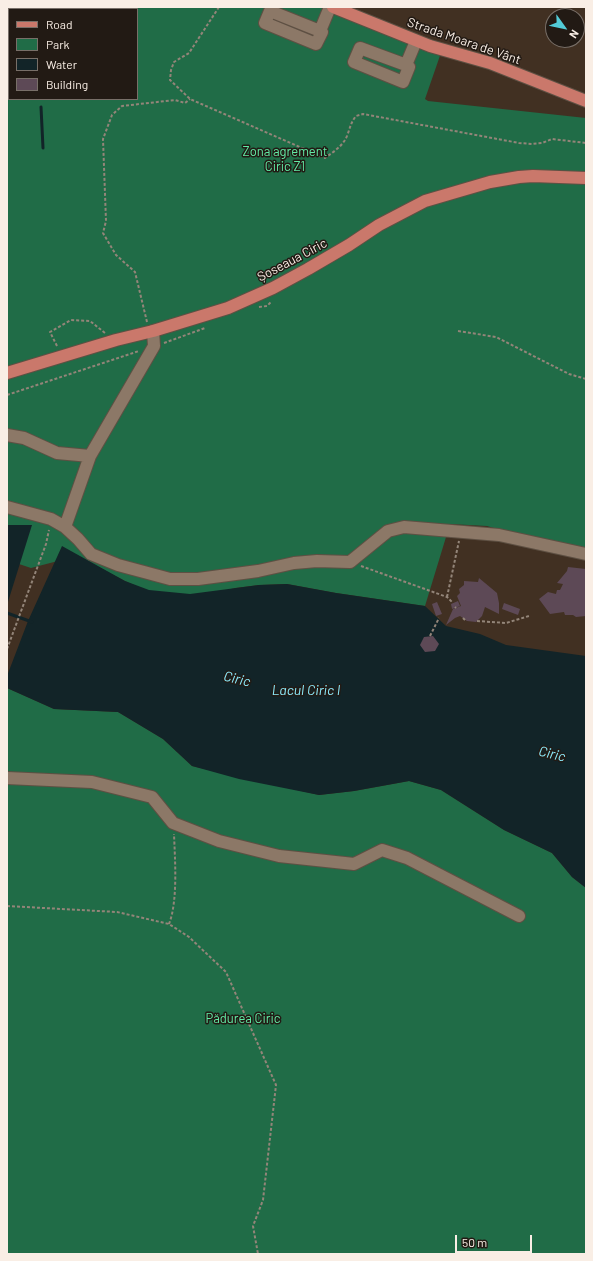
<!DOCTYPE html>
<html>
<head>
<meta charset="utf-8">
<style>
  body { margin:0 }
  #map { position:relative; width:593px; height:1261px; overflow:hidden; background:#413022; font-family:Barlow,sans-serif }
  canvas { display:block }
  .frame { position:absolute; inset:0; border:8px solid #f9eee5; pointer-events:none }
  .legend { position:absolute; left:8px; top:8px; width:130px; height:92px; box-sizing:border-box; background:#221a14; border:1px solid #786f68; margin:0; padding:5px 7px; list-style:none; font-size:12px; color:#f9eee5 }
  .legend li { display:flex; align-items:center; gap:8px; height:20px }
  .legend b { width:20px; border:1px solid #786f68 }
  .north { position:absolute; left:545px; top:8px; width:40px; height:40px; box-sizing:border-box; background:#221a14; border:1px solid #786f68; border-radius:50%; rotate:123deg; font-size:11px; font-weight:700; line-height:16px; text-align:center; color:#f9eee5 }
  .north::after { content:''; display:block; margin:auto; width:14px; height:18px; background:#52cbd7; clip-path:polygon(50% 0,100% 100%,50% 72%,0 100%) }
  .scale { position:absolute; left:455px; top:1235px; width:77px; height:18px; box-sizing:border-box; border:2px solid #f9eee5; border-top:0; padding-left:5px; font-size:12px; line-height:14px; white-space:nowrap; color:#f9eee5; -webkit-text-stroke:3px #221a14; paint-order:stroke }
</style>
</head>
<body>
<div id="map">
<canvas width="593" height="1261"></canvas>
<div class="frame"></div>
<ul class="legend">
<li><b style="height:5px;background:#ca786b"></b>Road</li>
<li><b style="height:11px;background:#206c47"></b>Park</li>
<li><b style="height:11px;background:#122428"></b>Water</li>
<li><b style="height:11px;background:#5d4956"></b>Building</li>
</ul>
<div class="north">N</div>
<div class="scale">50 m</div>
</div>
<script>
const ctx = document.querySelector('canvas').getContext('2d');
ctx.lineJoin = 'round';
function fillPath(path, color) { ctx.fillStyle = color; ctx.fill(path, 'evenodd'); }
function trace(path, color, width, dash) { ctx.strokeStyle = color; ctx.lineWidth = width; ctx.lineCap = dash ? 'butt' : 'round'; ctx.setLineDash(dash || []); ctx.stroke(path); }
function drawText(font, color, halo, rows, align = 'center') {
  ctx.font = font + ' Barlow,sans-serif'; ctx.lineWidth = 3; ctx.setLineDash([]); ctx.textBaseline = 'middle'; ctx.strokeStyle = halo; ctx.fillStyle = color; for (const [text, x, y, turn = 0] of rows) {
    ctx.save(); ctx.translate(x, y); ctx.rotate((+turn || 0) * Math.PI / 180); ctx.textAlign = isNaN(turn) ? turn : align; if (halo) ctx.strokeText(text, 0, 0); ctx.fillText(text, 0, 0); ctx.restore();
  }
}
fillPath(new Path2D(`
  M 7,7 L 343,7 L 443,47 L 425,99 L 428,101 L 586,118 L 586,556 L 487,526 L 450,524 L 425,606 L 336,593 L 287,584 L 259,585 L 235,588 L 211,595 L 153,594 L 125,581 L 77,556 L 31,568 L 7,560 ZM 9,9 L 137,9 L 137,99 L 9,99 Z
  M 7,688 L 54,709 L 118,712 L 163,739 L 192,766 L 319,795 L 354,791 L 409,781 L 441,790 L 504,830 L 552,853 L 572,877 L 586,888 L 586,1254 L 7,1254 Z`), '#206c47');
fillPath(new Path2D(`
  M 7,525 L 32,525 L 7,605 Z
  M 62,546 L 125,581 L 149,590 L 190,594 L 259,585 L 287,584 L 336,593 L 425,606 L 446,626 L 480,634 L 506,645 L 586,656 L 586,888 L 572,877 L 552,853 L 504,830 L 441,790 L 409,781 L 354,791 L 319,795 L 239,779 L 192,766 L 163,739 L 118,712 L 54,709 L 7,688 L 7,676 L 28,621 Z`), '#122428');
trace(new Path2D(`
  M 41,107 L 43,148
  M 7,613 L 32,622`), '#122428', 3);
fillPath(new Path2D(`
  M 568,567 L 586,569 L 586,616 L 576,617 L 573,615 L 565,615 L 564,612 L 550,614 L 539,599 L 548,592 L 556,594 L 557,590 L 560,590 L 563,584 L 557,583 L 567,571 Z
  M 479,578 L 497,593 L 499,603 L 499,614 L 485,607 L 482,616 L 476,622 L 467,621 L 460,616 L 455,618 L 446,625 L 453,609 L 461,606 L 457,596 L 460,593 L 459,589 L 464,585 L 464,581 L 478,582 Z
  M 458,601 L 460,606 L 452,609 L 451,604 Z
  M 437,602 L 442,614 L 436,616 L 432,604 Z
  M 504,603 L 520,609 L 518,615 L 502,609 Z
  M 433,636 L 439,644 L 435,651 L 425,652 L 420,645 L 424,637 Z`), '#5d4956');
const minor = new Path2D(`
  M 320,31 L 270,11 L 265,23 L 316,44 L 322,32 L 320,31 L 330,7
  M 406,65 L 409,67 L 403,82 L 354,62 L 360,48 L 406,65 L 416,41
  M 153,331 L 154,346 L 90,456 L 65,527 L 78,539 L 91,554 L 118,565 L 170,579 L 198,579 L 258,571 L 294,563 L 317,561 L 350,562 L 388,531 L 404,527 L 499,535 L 586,554
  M 7,435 L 24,438 L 57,453 L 90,456
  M 7,507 L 51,519 L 65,527
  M 7,778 L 92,782 L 152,797 L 173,823 L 219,841 L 279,856 L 354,864 L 382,850 L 407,858 L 519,916`);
const major = new Path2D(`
  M 333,7 L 430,46 L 490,63 L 586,101
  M 7,373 L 116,340 L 153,331 L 228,308 L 273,288 L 308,269 L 349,245 L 379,225 L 425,201 L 490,182 L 519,177 L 533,176 L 586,178`);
trace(minor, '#5e5043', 14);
trace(major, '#5e5043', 14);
trace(new Path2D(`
  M 219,7 L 189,53 L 174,62 L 171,70 L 170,80 L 190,99 L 325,158 C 333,152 343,146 347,136 C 350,128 351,122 356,116 L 363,114 L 519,143 L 532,144 L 542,143 L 552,139 L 586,143
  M 259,307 L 267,306 L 271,302
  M 147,322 L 135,272 L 116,255 L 103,233 L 106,221 L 103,139 L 112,115 L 122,106 L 175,100 L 185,103 L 190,99
  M 458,331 L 496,337 L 569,374 L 586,379
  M 164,343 L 205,328
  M 57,346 L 50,332 L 71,320 L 90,321 L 105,333
  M 7,395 L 139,351
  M 361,566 L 447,597 L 453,603
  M 447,597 L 459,541
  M 455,607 L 456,608
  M 463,618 L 465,620
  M 477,621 L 506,623 L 529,616
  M 430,636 L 439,618
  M 7,649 L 46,544 L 49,530
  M 7,906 L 117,912 L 169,924 L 189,937 L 226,972 L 276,1085 L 263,1200 L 253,1226 L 258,1254
  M 169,924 C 178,901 175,860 174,834`), '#938579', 2, [3, 2]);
trace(minor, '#8c7867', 12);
trace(major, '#ca786b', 12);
drawText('13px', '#f9eee5', '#221a14', [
  ["Strada Moara de Vânt",464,41,19],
  ["Șoseaua Ciric",292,260,-28]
]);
drawText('13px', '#63eca6', '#221a14', [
  ["Zona agrement",285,152],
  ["Ciric Z1",285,167],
  ["Pădurea Ciric",243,1019]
]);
drawText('italic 14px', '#8bebfc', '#221a14', [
  ["Ciric",237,679,14],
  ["Lacul Ciric I",306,690],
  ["Ciric",552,754,14]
]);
</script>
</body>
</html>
